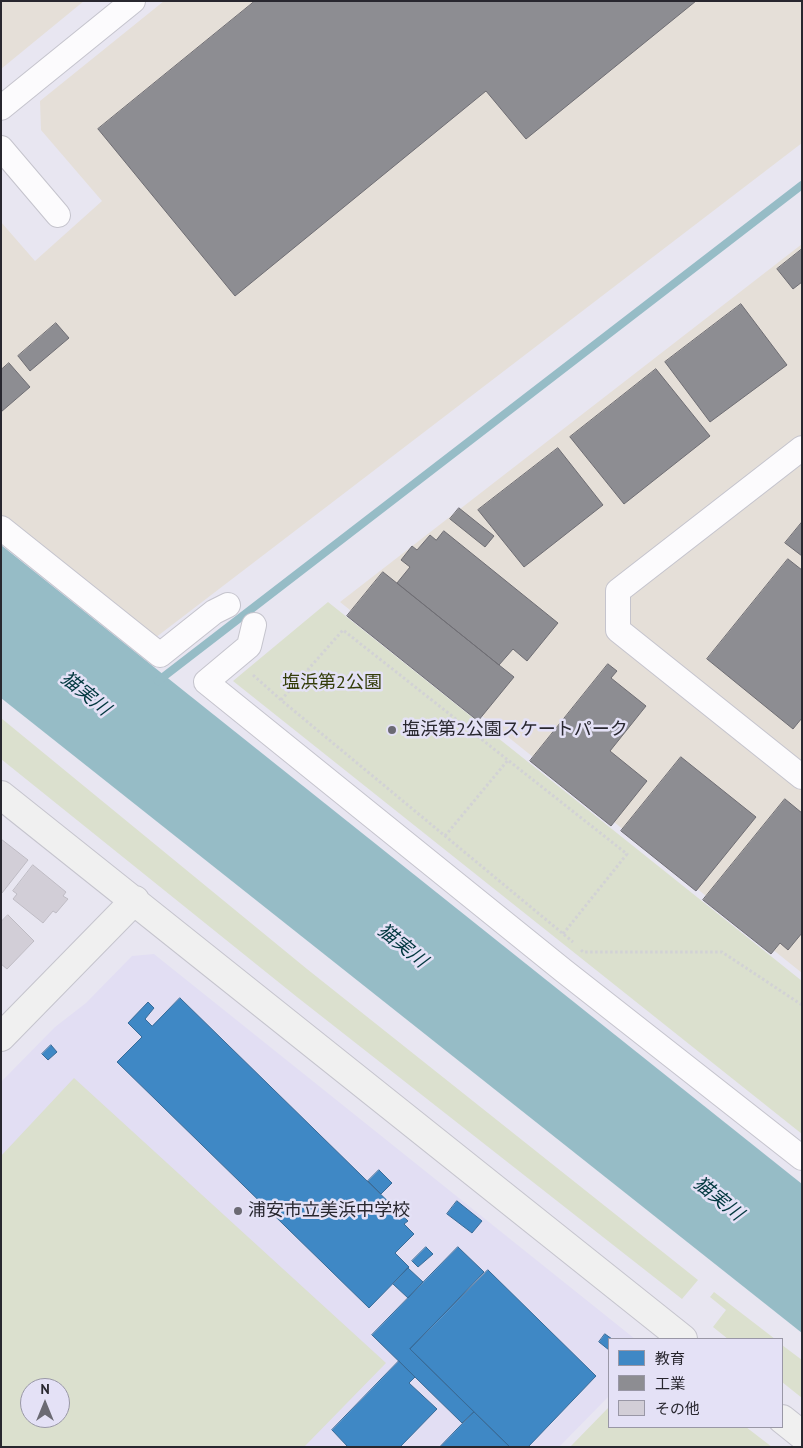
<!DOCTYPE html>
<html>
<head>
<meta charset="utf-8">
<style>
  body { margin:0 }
  #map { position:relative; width:803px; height:1448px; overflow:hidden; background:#e8e6f1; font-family:"PT Sans","Noto Sans JP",sans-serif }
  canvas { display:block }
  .frame { position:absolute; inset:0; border:2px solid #28272f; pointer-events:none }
  .legend { position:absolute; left:608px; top:1338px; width:175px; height:90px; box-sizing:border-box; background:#e4e1f6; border:1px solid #9997a6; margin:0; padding:6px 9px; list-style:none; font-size:15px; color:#28272f }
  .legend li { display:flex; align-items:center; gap:10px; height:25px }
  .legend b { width:25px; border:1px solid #9997a6 }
  .north { position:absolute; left:20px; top:1378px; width:50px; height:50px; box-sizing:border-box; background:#e4e1f6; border:1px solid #9997a6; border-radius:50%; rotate:0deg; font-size:14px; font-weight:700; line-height:20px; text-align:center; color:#28272f }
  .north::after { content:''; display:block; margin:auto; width:18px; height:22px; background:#6b6a73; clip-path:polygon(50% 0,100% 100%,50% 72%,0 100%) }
</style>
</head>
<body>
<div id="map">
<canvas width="803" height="1448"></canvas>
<div class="frame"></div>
<ul class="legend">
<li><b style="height:14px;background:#3f88c5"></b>教育</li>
<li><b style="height:14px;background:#8d8d92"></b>工業</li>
<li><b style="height:14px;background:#d2ced7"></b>その他</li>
</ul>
<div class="north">N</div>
</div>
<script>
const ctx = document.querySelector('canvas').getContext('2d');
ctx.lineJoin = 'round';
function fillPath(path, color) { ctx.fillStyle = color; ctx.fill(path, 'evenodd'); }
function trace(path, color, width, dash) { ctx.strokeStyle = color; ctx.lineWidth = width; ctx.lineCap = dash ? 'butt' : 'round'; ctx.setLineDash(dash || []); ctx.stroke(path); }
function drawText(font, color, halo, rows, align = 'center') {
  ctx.font = font + ' "PT Sans","Noto Sans JP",sans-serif'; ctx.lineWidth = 5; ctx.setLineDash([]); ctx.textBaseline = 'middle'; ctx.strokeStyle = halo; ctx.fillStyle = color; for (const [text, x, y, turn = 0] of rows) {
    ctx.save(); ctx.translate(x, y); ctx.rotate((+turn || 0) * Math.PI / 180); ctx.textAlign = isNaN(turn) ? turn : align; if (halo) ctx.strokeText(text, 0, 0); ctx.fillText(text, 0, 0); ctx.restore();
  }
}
fillPath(new Path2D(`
  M 1,1 L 84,1 L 1,69 Z
  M 164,1 L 802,1 L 802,143 L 155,638 L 1,515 L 1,222 L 35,261 L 102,201 L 41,130 L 40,101 Z
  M 802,244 L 802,973 L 340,602 Z`), '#e5dfd8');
fillPath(new Path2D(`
  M 154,954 L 635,1339 L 609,1339 L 609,1396 L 559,1447 L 1,1447 L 1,1082 L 55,1027 L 86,1003 L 132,956 ZM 30,1388 L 60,1388 L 60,1418 L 30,1418 Z`), '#e2def3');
fillPath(new Path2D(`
  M 328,602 L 802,981 L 802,1134 L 233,681 Z
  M 1,718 L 307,969 L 698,1280 L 682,1299 L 297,997 L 1,759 Z
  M 74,1078 L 386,1363 L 304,1447 L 1,1447 L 1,1156 ZM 30,1388 L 60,1388 L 60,1418 L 30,1418 Z
  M 714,1292 L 775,1339 L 728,1339 L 713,1327 L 726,1310 L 710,1297 Z
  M 782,1345 L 802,1360 L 802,1398 L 782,1382 Z
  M 609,1407 L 609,1427 L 746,1427 L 772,1447 L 570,1447 Z`), '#dbe0ce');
fillPath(new Path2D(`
  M 1,545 L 802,1184 L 802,1333 L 1,698 Z`), '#96bcc6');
const schools = new Path2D(`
  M 180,998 L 408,1221 L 404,1224 L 414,1234 L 395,1253 L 409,1267 L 369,1308 L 117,1062 L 142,1037 L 128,1023 L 148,1002 L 154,1008 L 145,1019 L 152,1026 Z
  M 51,1045 L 57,1052 L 48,1060 L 42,1054 Z
  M 379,1170 L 392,1183 L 381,1194 L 368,1181 Z
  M 457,1201 L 482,1221 L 472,1233 L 447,1214 Z
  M 426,1247 L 433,1254 L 418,1267 L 412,1261 Z
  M 458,1247 L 484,1272 L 410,1349 L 474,1412 L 462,1423 L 372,1335 Z
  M 408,1268 L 423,1282 L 408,1298 L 393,1284 Z
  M 488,1270 L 596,1376 L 528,1447 L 510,1447 L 410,1349 Z
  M 605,1334 L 612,1339 L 609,1339 L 609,1350 L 599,1342 Z
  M 399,1361 L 415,1377 L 409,1383 L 437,1409 L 400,1447 L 348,1447 L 332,1430 Z
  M 474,1412 L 510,1447 L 440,1447 Z`);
fillPath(schools, '#3f88c5');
trace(schools, '#386b98', 1);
const industry = new Path2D(`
  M 255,1 L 696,1 L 526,139 L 486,91 L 235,296 L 98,129 Z
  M 802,249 L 802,282 L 793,289 L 777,269 Z
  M 741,304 L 787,365 L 710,422 L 665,362 Z
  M 56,323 L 69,338 L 30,371 L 18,356 Z
  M 9,363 L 30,387 L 1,412 L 1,370 Z
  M 656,369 L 710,436 L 624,504 L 570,437 Z
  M 558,448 L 603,505 L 524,567 L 478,510 Z
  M 459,508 L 494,536 L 485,547 L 450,519 Z
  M 802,522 L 802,556 L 785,543 Z
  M 444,531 L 558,623 L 527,661 L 513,649 L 499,665 L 397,583 L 410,567 L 401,560 L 412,546 L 417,550 L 430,535 L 436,540 Z
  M 788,559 L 802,570 L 802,718 L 793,729 L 707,659 Z
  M 383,572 L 514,677 L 478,721 L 347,616 Z
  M 608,664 L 617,671 L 611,678 L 646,706 L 610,751 L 647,781 L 611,826 L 530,761 Z
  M 681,757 L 756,817 L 696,891 L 621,831 Z
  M 785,799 L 802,813 L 802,933 L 788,950 L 780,943 L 771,954 L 703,900 Z`);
fillPath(industry, '#8d8d92');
trace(industry, '#6f6e74', 1);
trace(new Path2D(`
  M 158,681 L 802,185`), '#96bcc6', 8);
const building = new Path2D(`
  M 1,839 L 28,860 L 2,893 L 1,892 Z
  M 33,865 L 66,892 L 63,896 L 68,899 L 56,913 L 53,911 L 43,923 L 13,899 L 17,894 L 13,891 Z
  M 8,915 L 34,941 L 7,969 L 1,964 L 1,922 Z`);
fillPath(building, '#d2ced7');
trace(building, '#bebbc3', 1);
const street = new Path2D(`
  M 1,108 L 133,1
  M 1,148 L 58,215
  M 802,448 L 618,591 L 618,630 L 802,777
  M 1,528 L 160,655 L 214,612 L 228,605
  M 254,625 L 249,646 L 206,682 L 564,971 L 802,1158`);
const secondary = new Path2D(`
  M 1,795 L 683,1339
  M 1,1037 L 135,900
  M 782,1419 L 802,1435`);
trace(street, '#c5c4cd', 26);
trace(secondary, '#c5c4cd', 30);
trace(new Path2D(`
  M 253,675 L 281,700 L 573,942
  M 281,700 L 343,630 L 627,854 L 563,934
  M 445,836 L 508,760
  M 581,950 L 583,952 L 722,952 L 802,1005`), '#d2d2d5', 3, [2.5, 2.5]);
trace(street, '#fcfbfd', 24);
trace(secondary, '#f0f0f0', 28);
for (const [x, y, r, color] of [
  [392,730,5,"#6b6a73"],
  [238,1211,5,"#6b6a73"]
]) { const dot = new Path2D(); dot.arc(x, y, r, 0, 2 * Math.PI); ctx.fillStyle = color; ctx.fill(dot); trace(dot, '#e4e1f6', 2); }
drawText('18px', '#333c09', '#e4e1f6', [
  ["塩浜第2公園",332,683]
]);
drawText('18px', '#28272f', '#e4e1f6', [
  ["塩浜第2公園スケートパーク",402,730],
  ["浦安市立美浜中学校",248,1211]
], 'left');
drawText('italic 19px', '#00373e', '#e4e1f6', [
  ["猫実川",85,694,39],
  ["猫実川",402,946,39],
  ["猫実川",718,1199,39]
]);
</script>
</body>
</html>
